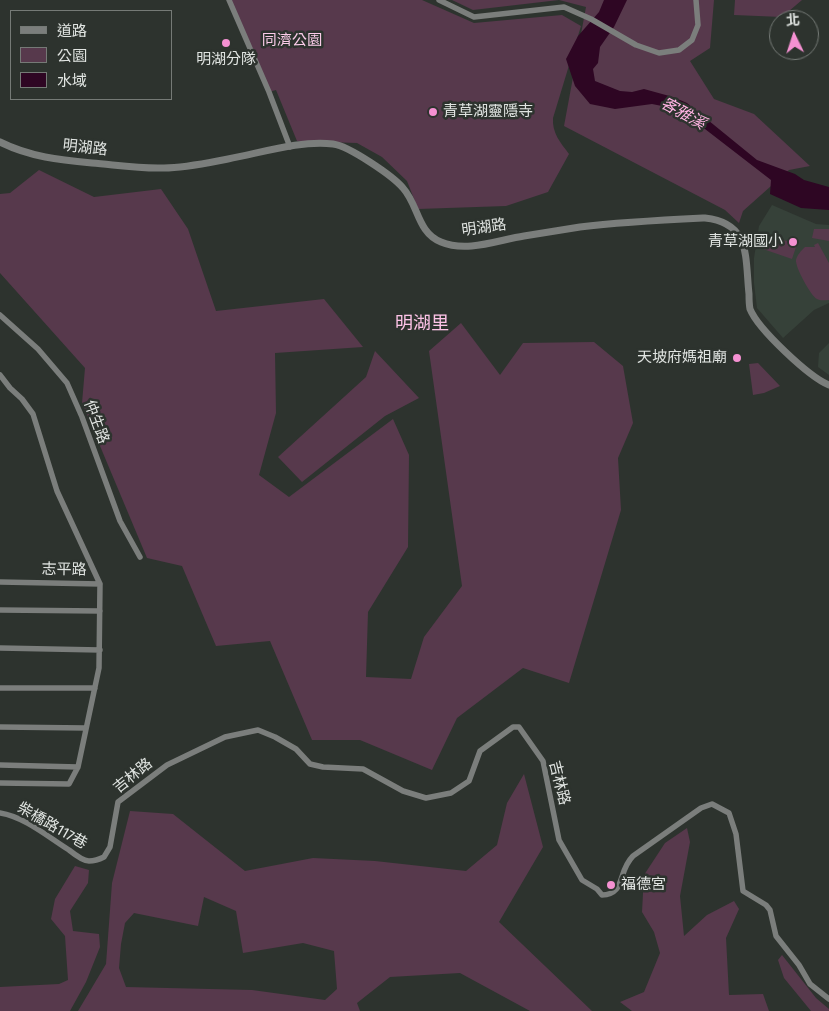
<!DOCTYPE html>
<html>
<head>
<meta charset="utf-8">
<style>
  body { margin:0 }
  #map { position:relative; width:829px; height:1011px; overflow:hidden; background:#2d332e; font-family:"Fira Sans Condensed","Noto Sans TC",sans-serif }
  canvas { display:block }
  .legend { position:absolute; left:10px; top:10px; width:162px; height:90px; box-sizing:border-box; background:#2d332e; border:1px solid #757a76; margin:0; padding:6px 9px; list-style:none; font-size:15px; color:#e0e4e1 }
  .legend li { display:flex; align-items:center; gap:10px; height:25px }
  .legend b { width:25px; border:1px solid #757a76 }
  .north { position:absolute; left:769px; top:10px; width:50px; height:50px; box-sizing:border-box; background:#2d332e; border:1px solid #757a76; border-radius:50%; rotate:356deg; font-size:14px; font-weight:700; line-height:20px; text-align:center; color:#e0e4e1 }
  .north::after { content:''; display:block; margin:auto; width:18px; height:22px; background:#f591d2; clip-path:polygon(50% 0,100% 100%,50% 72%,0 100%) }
</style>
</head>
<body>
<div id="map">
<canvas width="829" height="1011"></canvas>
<ul class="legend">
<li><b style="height:6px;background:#7b7e7c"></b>道路</li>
<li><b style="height:14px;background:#57394c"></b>公園</li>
<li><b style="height:14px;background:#2e0623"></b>水域</li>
</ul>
<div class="north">北</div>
</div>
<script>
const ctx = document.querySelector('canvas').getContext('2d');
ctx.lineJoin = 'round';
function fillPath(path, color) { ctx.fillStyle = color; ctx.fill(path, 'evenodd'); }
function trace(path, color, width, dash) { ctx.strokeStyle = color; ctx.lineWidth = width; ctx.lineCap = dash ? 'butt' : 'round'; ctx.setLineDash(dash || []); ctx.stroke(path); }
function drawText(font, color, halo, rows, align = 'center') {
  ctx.font = font + ' "Fira Sans Condensed","Noto Sans TC",sans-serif'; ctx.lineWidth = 5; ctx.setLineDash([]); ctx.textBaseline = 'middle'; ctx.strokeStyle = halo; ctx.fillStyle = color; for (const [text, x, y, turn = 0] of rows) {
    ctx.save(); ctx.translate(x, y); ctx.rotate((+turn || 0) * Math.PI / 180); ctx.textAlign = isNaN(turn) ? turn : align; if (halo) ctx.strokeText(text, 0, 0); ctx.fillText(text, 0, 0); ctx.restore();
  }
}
fillPath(new Path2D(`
  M 772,205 L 816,224 L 829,225 L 829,303 L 814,310 L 783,338 L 757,308 L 754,283 L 754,258 L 759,226 Z
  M 829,343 L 829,375 L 818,367 L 819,353 Z`), '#364139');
fillPath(new Path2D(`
  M 229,0 L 422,0 L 474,23 L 562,15 L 581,26 L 553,118 C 552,133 560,142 569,154 L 548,192 L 506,206 L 418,209 L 407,181 L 382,157 L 357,143 L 297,141 L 276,90 L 269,92 Z
  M 452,0 L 714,0 L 710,48 L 690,61 L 714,99 L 754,114 L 810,166 L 789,170 L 743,211 L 739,223 L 725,210 L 564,126 L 586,7 L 559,0 L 473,10 Z
  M 735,0 L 802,0 L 782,17 L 734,15 Z
  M 39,170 L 94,197 L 161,189 L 188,229 L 216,311 L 324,299 L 363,347 L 275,353 L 276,413 L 259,475 L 289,497 L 393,419 L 409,455 L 408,547 L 368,612 L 366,677 L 411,679 L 424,637 L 462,586 L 429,351 L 461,323 L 500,375 L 523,343 L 594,342 L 623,366 L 633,423 L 618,458 L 621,510 L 569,683 L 523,668 L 457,718 L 432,770 L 360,740 L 312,740 L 270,641 L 216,646 L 182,566 L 147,558 L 82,403 L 85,368 L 0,273 L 0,194 L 10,193 Z
  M 814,229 L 829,229 L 829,241 L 812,238 Z
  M 766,235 L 797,244 L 792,259 L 763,249 Z
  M 818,243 L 829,263 L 829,300 C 825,300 820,301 817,299 C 811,296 795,267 796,260 C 797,255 801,251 805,247 L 815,247 L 814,245 Z
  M 375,351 L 419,398 L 385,416 L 302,482 L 278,457 L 366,377 Z
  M 758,363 L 780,386 L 764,393 L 753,395 L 749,364 Z
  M 524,774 L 543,847 L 499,922 L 592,1011 L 530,1011 L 460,973 L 390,977 L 357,1003 L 360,1011 L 78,1011 L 106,964 L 112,883 L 130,811 L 173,814 L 245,871 L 313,858 L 375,861 L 466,871 L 497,845 L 507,803 ZM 204,897 L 236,911 L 243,953 L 303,943 L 334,951 L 337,989 L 325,1000 L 252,990 L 126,987 L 119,968 L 121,944 L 125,923 L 134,913 L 198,926 Z
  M 687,828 L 690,842 L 680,896 L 684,936 L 707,915 L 734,901 L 739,909 L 726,938 L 729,995 L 763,994 L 769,1011 L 632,1011 L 620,1002 L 644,992 L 660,953 L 654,932 L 642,912 L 644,875 L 665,843 Z
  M 75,866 L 89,870 L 88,883 L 70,911 L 73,931 L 99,934 L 100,947 L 86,982 L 70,1011 L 0,1011 L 0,987 L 59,984 L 68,980 L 65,936 L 51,919 L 55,899 Z
  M 782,955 L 816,998 L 829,1009 L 829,1011 L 811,1011 L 784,978 L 778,960 Z`), '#57394c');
fillPath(new Path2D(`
  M 604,0 L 627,0 L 614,27 L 600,47 L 598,63 L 593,69 L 595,81 L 620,91 L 632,92 L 644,89 L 673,97 L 687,103 L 757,160 L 795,174 L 804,180 L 829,187 L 829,210 L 801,208 L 770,194 L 771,180 L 705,129 L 667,107 L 652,104 L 615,109 L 590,104 L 575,86 L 566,59 L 578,36 L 599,12 Z`), '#2e0623');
trace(new Path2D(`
  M 229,0 L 269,92 L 290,147
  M 439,0 L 474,17 L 564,7 L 591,19 L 636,45 L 659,53 L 679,50 L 692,40 L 698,25 L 696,0
  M 0,315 L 38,349 L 67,383 L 82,417 L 120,521 L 140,557
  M 0,375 L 10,388 L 22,399 L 33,414 L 57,491 L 100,584
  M 0,582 L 100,584 L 99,668 L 78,767 L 69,784 L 0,783
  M 0,610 L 100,611
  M 0,648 L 100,650
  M 0,688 L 95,688
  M 0,727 L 86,728
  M 0,765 L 78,767
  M 0,813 C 25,817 48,837 69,850 C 74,854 83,861 89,861 C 94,861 100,859 104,857 L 110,847 L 118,802 L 167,765 L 225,737 L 258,730 L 275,737 L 296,749 L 310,764 L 323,767 L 363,769 L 403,791 L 426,798 L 451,793 L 469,781 L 480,751 L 513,727 L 519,727 L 543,761 L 559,840 L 582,880 L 597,889 L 602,895 C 626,894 617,872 633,856 L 701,808 L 712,804 L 729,813 L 736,834 L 743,891 L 766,905 L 770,910 L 776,936 L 799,965 L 810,984 L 829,999`), '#7b7e7c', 5.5);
trace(new Path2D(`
  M 0,142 C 30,157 60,160 92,163 C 116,165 140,169 164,168 C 185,168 207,163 228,159 C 261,153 300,140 333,144 C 349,146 393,176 403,188 C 419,206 417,232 441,242 C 467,253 498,240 524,236 C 543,233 561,230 580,227 C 622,222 664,220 705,218 C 751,223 745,257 749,294 C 749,298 749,304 750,309 C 758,329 809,377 829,385`), '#7b7e7c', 7);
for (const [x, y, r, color] of [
  [226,43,5,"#f591d2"],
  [433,112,5,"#f591d2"],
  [793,242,5,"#f591d2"],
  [737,358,5,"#f591d2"],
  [611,885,5,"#f591d2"]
]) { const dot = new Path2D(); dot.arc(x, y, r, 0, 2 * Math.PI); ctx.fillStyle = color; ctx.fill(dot); trace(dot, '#2d332e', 2); }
drawText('15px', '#facbe8', '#2d332e', [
  ["同濟公園",292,41]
]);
drawText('15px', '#e0e4e1', '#2d332e', [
  ["明湖分隊",226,60,"center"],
  ["青草湖靈隱寺",443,112],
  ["青草湖國小",783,242,"right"],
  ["天坡府媽祖廟",727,358,"right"],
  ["福德宮",621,885]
], 'left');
drawText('15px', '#e0e4e1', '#2d332e', [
  ["明湖路",85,148,6],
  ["明湖路",484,228,-8],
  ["仲生路",96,422,70],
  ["志平路",64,570,1],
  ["吉林路",133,776,-39],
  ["吉林路",559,783,76],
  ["柴橋路117巷",52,826,30]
]);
drawText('italic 16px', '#ffb3e2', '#2d332e', [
  ["客雅溪",683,114,29]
]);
drawText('18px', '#fdc3e7', '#2d332e', [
  ["明湖里",422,324]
]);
</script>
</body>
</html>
